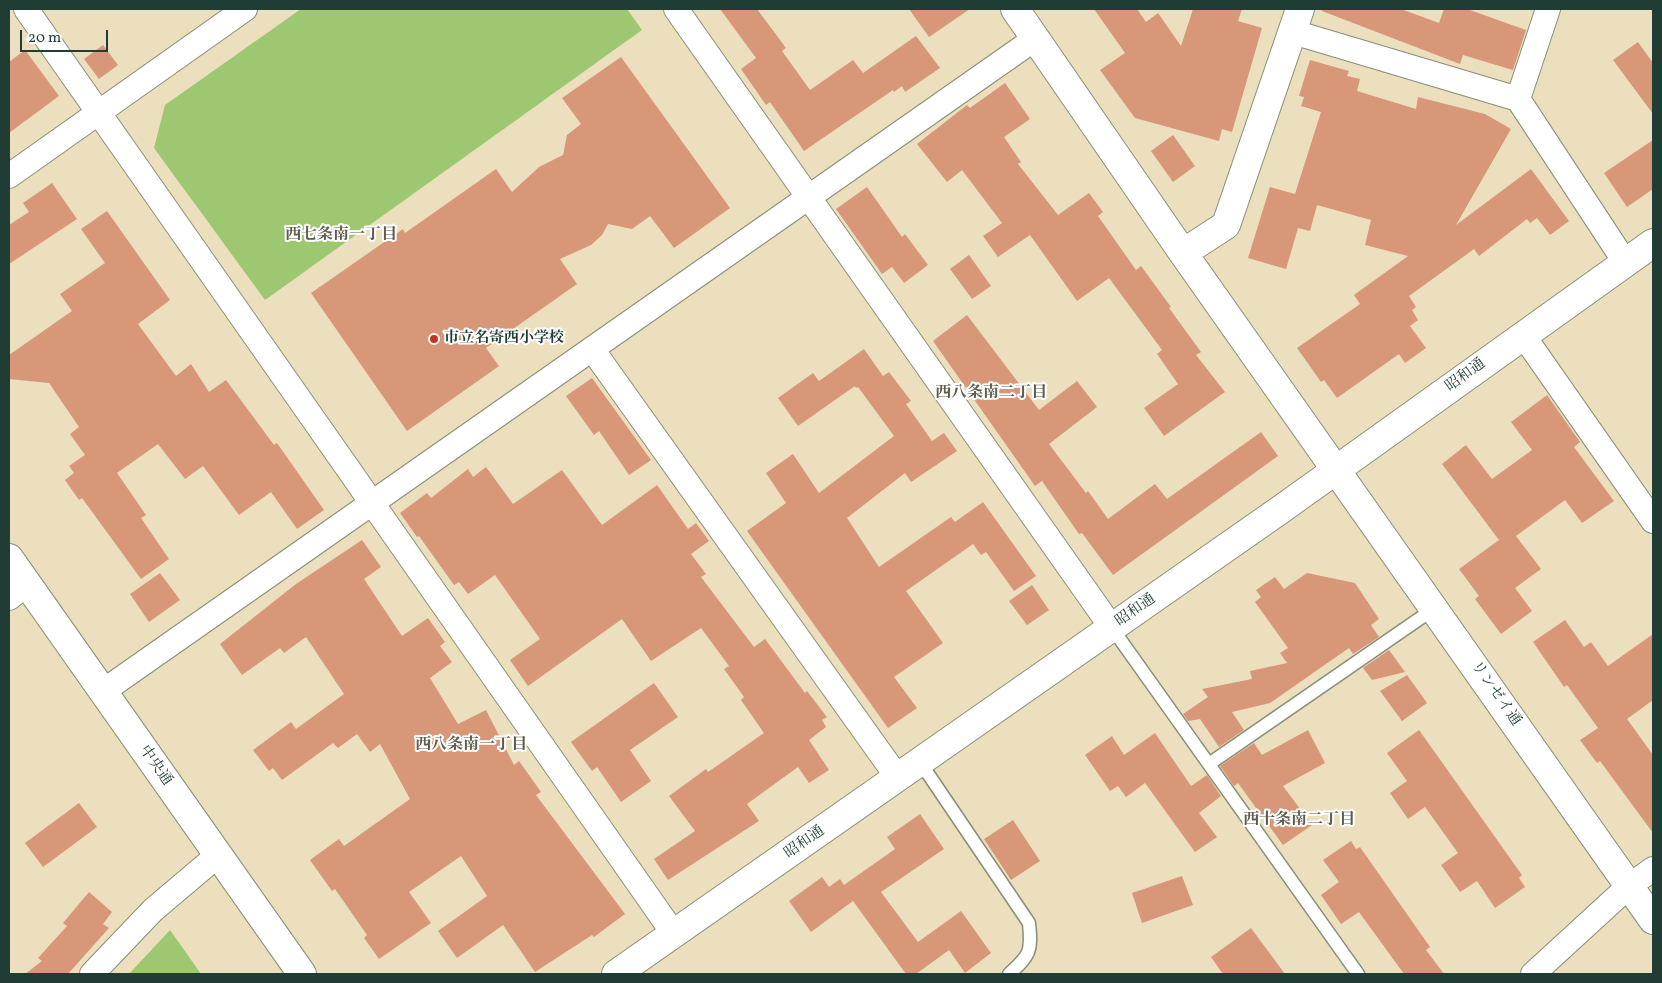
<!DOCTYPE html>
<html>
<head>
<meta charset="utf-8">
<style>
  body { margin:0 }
  #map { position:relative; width:1662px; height:983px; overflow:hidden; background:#ecdfbd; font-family:Vollkorn,serif }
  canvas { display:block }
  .frame { position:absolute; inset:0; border:10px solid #1f3d34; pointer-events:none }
  .scale { position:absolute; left:20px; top:30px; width:88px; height:22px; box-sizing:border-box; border:2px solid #1f3d34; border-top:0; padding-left:6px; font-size:15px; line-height:18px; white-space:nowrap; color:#1f3d34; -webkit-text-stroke:4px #fff; paint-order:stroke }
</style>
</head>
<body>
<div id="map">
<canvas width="1662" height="983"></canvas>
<div class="frame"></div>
<div class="scale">20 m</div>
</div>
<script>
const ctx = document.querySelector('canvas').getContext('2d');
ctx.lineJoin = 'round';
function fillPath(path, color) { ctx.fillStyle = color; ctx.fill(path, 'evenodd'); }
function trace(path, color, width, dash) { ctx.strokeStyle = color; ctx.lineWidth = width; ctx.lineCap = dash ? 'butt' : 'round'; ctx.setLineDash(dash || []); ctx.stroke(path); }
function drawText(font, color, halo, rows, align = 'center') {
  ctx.font = font + ' Vollkorn,"Noto Serif JP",serif'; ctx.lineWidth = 4; ctx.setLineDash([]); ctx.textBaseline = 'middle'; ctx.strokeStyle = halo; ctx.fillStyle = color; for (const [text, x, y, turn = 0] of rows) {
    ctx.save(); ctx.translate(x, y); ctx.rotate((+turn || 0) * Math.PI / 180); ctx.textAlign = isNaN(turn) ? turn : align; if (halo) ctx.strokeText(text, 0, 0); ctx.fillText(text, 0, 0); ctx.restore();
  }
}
fillPath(new Path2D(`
  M 301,9 L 627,9 L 642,30 L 265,300 L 154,148 L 165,105 Z
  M 170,930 L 201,974 L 129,974 Z`), '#9ec772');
fillPath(new Path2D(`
  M 720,9 L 757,9 L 786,48 L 782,51 L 810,90 L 853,60 L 863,73 L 916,36 L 940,68 L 905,92 L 902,86 L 894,92 L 893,90 L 804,151 L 770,102 L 766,105 L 741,69 L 756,58 Z
  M 909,9 L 970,9 L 929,37 Z
  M 1094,9 L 1137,9 L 1146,22 L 1158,13 L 1181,46 L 1193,9 L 1242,9 L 1238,21 L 1262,28 L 1232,132 L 1222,129 L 1219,141 L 1135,118 L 1100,70 L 1125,53 Z
  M 1322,9 L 1401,9 L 1439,23 L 1444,9 L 1467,9 L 1526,30 L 1513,70 L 1463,55 L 1460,64 L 1322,11 Z
  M 1638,42 L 1653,63 L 1653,114 L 1613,60 Z
  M 103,45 L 118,65 L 99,79 L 84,59 Z
  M 25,50 L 59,96 L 9,133 L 9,62 Z
  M 621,57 L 730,208 L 674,248 L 650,216 L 632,229 L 608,224 L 602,235 L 591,245 L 560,259 L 577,284 L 486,348 L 499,366 L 407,431 L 311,293 L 403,229 L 405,233 L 496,169 L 512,192 L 539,167 L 563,155 L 567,135 L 581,124 L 562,98 Z
  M 1310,60 L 1349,71 L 1347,76 L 1360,79 L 1357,91 L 1416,109 L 1418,97 L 1485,114 L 1511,129 L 1456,225 L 1531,169 L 1569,221 L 1550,235 L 1537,218 L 1530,223 L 1527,219 L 1479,256 L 1474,249 L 1409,296 L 1416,307 L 1412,310 L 1418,320 L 1410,326 L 1426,348 L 1405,363 L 1399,354 L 1337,398 L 1324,380 L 1321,382 L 1297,348 L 1360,304 L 1354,295 L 1408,256 L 1365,245 L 1371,220 L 1317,205 L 1310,231 L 1298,228 L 1286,269 L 1248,258 L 1270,187 L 1295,194 L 1321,112 L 1301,106 L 1304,97 L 1299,96 Z
  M 1005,83 L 1030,119 L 1004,137 L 1021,162 L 1018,164 L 1058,215 L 1089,193 L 1103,212 L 1098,216 L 1136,270 L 1141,266 L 1171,307 L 1169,308 L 1201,352 L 1196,355 L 1225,392 L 1164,436 L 1144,408 L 1178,384 L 1157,354 L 1162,350 L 1109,278 L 1077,301 L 1030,235 L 998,257 L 983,236 L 1002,223 L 962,170 L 947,182 L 917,144 L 967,105 L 970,108 Z
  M 1173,135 L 1195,166 L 1173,182 L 1151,151 Z
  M 1653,140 L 1653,189 L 1627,207 L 1604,173 Z
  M 52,183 L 77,219 L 9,264 L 9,225 L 29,212 L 23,203 Z
  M 867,187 L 902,237 L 905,234 L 928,265 L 904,283 L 892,267 L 882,274 L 836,209 Z
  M 107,211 L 170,300 L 138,324 L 176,376 L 191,364 L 209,392 L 226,380 L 274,445 L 277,443 L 324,510 L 297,529 L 271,492 L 239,515 L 203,466 L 185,479 L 158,444 L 117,473 L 146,515 L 141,518 L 169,559 L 141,579 L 82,498 L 79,500 L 65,480 L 74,473 L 69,466 L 85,455 L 70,434 L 79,427 L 49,383 L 9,379 L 9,355 L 72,311 L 60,294 L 105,263 L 81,229 Z
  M 969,255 L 991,286 L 972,299 L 950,269 Z
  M 967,315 L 1039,410 L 1077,381 L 1097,407 L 1049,444 L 1086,493 L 1088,491 L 1108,519 L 1155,484 L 1167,499 L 1261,432 L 1278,456 L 1113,575 L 1082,533 L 1079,534 L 1042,481 L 1035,486 L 933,341 Z
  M 864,349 L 883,376 L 889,372 L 911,401 L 906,404 L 932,441 L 944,433 L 957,451 L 911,482 L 905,473 L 847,518 L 879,567 L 951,517 L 955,522 L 983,502 L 1036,576 L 1014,591 L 986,552 L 981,555 L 973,544 L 906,591 L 943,643 L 894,677 L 917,708 L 888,728 L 747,531 L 786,503 L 766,473 L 793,454 L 819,493 L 894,436 L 858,387 L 856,388 L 855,386 L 798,426 L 778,398 L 813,373 L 819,381 Z
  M 592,378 L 651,460 L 629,475 L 599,431 L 594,435 L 566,396 Z
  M 1547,395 L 1580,442 L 1574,447 L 1614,501 L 1582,523 L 1565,500 L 1516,536 L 1541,569 L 1515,588 L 1532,611 L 1501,634 L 1475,599 L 1479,596 L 1459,569 L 1499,540 L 1442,464 L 1466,445 L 1492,479 L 1532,450 L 1511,422 Z
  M 486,467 L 513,504 L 562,470 L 602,525 L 657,485 L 688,529 L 696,523 L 709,541 L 691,554 L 706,574 L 701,577 L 754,647 L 765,639 L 805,693 L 807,691 L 827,717 L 822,720 L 826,727 L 809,740 L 829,770 L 809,783 L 798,767 L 747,804 L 759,821 L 668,880 L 654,859 L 695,831 L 669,796 L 706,769 L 708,772 L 764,733 L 741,700 L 744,697 L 724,669 L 729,666 L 701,628 L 651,661 L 622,619 L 528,686 L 510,660 L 540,639 L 495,575 L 468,594 L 459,582 L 454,585 L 419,536 L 417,537 L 400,513 L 427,493 L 431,498 L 468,469 L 473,477 Z
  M 362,540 L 381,567 L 364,579 L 402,636 L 428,618 L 445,642 L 440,646 L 452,662 L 430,678 L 458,724 L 486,710 L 514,765 L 519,761 L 541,792 L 536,795 L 625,914 L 594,937 L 592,935 L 535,972 L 503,925 L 457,958 L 438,931 L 487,896 L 461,856 L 409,892 L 431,923 L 379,959 L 364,938 L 367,935 L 335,889 L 332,891 L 310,860 L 339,839 L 344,846 L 410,799 L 380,744 L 370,752 L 357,734 L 338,748 L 333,743 L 282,780 L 273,768 L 269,771 L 253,750 L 291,722 L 296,729 L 344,694 L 306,637 L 284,653 L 280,648 L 242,675 L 220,644 L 296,584 Z
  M 160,573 L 180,600 L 149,622 L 130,594 Z
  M 1307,573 L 1355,583 L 1379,619 L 1371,625 L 1379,637 L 1353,654 L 1349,648 L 1270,703 L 1232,712 L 1244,730 L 1219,747 L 1200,719 L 1188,721 L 1183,714 L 1208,697 L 1202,689 L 1252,679 L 1250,671 L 1287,663 L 1280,653 L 1288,648 L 1255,602 L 1261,597 L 1256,590 L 1275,577 L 1284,589 Z
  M 1032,585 L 1049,610 L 1027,625 L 1009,601 Z
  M 1565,620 L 1584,647 L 1591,642 L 1608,666 L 1653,634 L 1653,700 L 1627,719 L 1653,755 L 1653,833 L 1600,761 L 1597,763 L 1580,740 L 1598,728 L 1567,685 L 1564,687 L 1533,642 Z
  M 1389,650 L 1405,672 L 1372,680 L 1363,668 Z
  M 1407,675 L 1427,703 L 1402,721 L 1380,691 Z
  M 654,683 L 678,717 L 630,750 L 651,781 L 621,802 L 597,767 L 592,771 L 571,742 Z
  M 1308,730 L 1325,763 L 1283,786 L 1312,825 L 1283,845 L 1238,783 L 1234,786 L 1220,766 L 1254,743 L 1262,755 Z
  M 1419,730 L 1522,875 L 1519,878 L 1525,887 L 1495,908 L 1477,881 L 1460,892 L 1441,865 L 1458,853 L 1425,807 L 1408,819 L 1390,793 L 1407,781 L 1387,753 Z
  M 1155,733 L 1191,786 L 1207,775 L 1221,796 L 1199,813 L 1217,837 L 1195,852 L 1145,783 L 1126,797 L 1118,786 L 1110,791 L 1085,755 L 1112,736 L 1124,755 Z
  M 79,803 L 97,827 L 43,867 L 25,843 Z
  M 920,814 L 944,849 L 881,892 L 918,942 L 961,911 L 991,953 L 965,973 L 949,950 L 916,974 L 906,974 L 853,901 L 811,932 L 789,901 L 822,877 L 829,887 L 840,879 L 844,885 L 895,849 L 887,837 Z
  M 1013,820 L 1040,861 L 1011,880 L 984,839 Z
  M 1351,841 L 1356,849 L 1360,847 L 1430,947 L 1426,950 L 1444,974 L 1404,974 L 1359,912 L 1341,924 L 1321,895 L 1339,882 L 1323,860 Z
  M 1182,876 L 1193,905 L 1142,923 L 1132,893 Z
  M 89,892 L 112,912 L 103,924 L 109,928 L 68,974 L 25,974 L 42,961 L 38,958 L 67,926 L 63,923 Z
  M 1251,928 L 1285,974 L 1223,974 L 1211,957 Z`), '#d79778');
const service = new Path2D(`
  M 1112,628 L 1358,974
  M 920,762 L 1029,923 C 1032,952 1030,955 1009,974
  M 1209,764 L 1435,608`);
const minor = new Path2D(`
  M 26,9 L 674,934
  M 676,9 L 1112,628
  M 1293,32 L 1518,99 L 1625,262
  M 1518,99 L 1548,9
  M 9,176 L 245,9
  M 1523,335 L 1653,521
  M 592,349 L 898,778
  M 9,598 L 27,584
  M 102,692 L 1036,38
  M 92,974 L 153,910 L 218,855
  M 1533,974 L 1629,886 L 1653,869`);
const tertiary = new Path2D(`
  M 1015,9 L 1183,253 L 1653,920
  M 1183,253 L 1226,225 L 1300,9
  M 9,558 L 302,974
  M 616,974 L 1280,510 L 1653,243`);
trace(service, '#868e78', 15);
trace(minor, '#868e78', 26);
trace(tertiary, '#868e78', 30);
trace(service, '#fff', 12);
trace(minor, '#fff', 24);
trace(tertiary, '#fff', 28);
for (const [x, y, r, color] of [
  [434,339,5,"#c8321e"]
]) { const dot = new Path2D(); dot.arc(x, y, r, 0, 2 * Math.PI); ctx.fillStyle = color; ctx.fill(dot); trace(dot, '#fff', 2); }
drawText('bold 15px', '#1f3d34', '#fff', [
  ["市立名寄西小学校",444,339]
], 'left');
drawText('15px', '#1f3d34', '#fff', [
  ["昭和通",1466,376,-36],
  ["昭和通",1136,611,-35],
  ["リンゼイ通",1495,694,55],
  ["中央通",155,766,55],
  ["昭和通",805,843,-35]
]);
drawText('bold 16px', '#5f5c4c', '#fff', [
  ["西七条南一丁目",341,236],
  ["西八条南二丁目",991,394],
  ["西八条南一丁目",471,746],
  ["西十条南二丁目",1299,821]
]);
</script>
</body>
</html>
